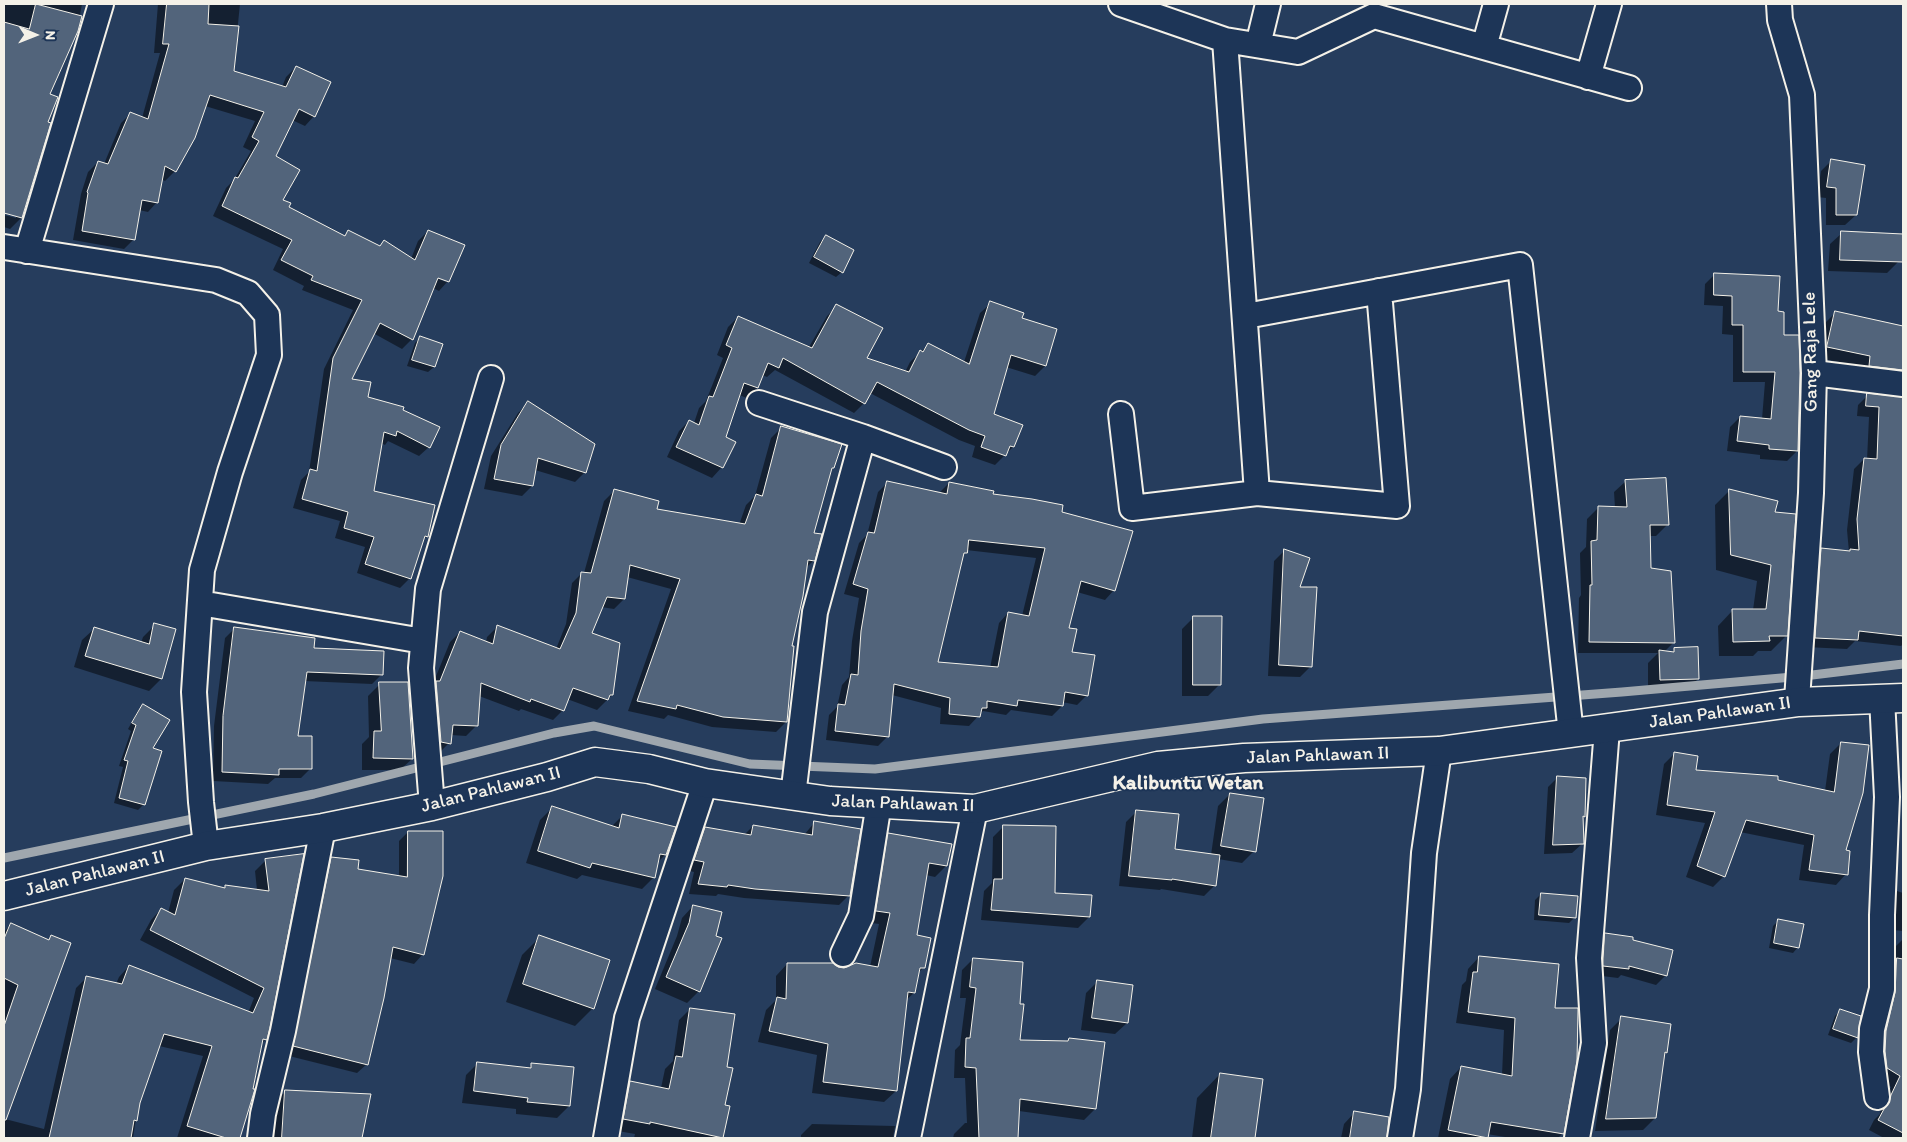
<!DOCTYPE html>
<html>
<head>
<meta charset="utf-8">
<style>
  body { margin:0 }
  #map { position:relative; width:1907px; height:1142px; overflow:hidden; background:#263d5d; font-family:Itim,sans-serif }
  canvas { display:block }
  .frame { position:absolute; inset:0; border:5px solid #f4f1e8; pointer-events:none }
  .north { position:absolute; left:10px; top:10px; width:50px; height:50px; -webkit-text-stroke:4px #1d3557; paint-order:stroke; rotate:91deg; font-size:14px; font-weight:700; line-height:20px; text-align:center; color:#f4f1e8 }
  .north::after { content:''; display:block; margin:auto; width:18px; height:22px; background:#f4f1e8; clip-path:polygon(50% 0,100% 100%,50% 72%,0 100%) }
</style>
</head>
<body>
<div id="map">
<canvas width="1907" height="1142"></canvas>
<div class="frame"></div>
<div class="north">N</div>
</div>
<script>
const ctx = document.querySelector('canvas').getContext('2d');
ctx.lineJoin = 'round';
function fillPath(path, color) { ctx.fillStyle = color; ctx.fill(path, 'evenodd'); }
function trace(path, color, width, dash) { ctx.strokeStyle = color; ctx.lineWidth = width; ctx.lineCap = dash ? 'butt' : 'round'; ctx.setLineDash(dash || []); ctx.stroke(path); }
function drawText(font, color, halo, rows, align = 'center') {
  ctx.font = font + ' Itim,sans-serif'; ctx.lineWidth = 4; ctx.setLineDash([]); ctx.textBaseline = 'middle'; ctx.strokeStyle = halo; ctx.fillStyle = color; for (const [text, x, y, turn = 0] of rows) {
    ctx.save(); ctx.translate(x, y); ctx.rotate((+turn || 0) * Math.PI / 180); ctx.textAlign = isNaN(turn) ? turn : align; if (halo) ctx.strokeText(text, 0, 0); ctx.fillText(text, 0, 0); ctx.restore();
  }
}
fillPath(new Path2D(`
  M 4,4 L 82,4 L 77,31 L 48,95 L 46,123 L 21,218 L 10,229 L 4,227 L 4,215 L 16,218 L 16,215 L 4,212 L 4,89 L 11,73 L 4,70 Z
  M 158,4 L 240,4 L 233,72 L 282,87 L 286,77 L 296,67 L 314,116 L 305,126 L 292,120 L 274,157 L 281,200 L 288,207 L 343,237 L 348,232 L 379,247 L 384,242 L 411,259 L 418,241 L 428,231 L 448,281 L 439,291 L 433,288 L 412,339 L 402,349 L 373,333 L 350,380 L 367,398 L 402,410 L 429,447 L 419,456 L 388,441 L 385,445 L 381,443 L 373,492 L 427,536 L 422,541 L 410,578 L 400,588 L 357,573 L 365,547 L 335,538 L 340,521 L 293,508 L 301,480 L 309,472 L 324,369 L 353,310 L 302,290 L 304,286 L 273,270 L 283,249 L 213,216 L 226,188 L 234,180 L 251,151 L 243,147 L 255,121 L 205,106 L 194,137 L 175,171 L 165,181 L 161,179 L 157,202 L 148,212 L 139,210 L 134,239 L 124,249 L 73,240 L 81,194 L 88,172 L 98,162 L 104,164 L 121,123 L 131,113 L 142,118 L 160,53 L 154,53 ZM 432,276 L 446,279 L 446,282 Z
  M 1831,161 L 1856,215 L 1845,225 L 1826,225 L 1826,198 L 1817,197 L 1821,171 Z
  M 1842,233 L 1899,261 L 1887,273 L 1828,271 L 1830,244 Z
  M 826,237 L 842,272 L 836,277 L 809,263 L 820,242 Z
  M 1715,274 L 1777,313 L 1783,336 L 1797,451 L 1787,461 L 1760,459 L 1760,455 L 1727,451 L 1730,427 L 1740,417 L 1762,419 L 1765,382 L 1733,382 L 1733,335 L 1722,334 L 1723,306 L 1704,305 L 1705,284 Z
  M 991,303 L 1020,319 L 1045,366 L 1035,376 L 1006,367 L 992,415 L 1013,447 L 995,465 L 972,457 L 975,446 L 959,440 L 870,393 L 864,403 L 854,413 L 775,370 L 767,377 L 762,375 L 757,388 L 747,398 L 739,395 L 724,438 L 722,467 L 712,478 L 667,457 L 679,431 L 689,421 L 694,423 L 699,408 L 706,401 L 723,358 L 717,355 L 728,327 L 738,317 L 809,347 L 827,316 L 837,306 L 865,359 L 905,372 L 910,362 L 929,344 L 964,362 L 980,313 Z
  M 1835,313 L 1903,328 L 1903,370 L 1893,380 L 1860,376 L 1860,366 L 1818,358 L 1825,323 Z
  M 421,337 L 434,367 L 428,372 L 407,366 L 415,343 Z
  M 1868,395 L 1903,399 L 1903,644 L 1901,646 L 1855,641 L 1847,649 L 1805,647 L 1811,559 L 1822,549 L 1849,552 L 1847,530 L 1854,469 L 1864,459 L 1867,460 L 1869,417 L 1857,416 L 1858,405 Z
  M 528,403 L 585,472 L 575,482 L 535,470 L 532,486 L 522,496 L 484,489 L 491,456 L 518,413 Z
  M 782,427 L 833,468 L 830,470 L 812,534 L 814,560 L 806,568 L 790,647 L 786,722 L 776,732 L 712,727 L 668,715 L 664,719 L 628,711 L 671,589 L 627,577 L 624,599 L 614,609 L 601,607 L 590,634 L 612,695 L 597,710 L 567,699 L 563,710 L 553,720 L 521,709 L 519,711 L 479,696 L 477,725 L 466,736 L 451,735 L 449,743 L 439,753 L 432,686 L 450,642 L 460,632 L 486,643 L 487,637 L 497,627 L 556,649 L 566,624 L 572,583 L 582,573 L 584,573 L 604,501 L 614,491 L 655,510 L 739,525 L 746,505 L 755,496 L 771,438 Z
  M 1626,481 L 1667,525 L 1656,536 L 1649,536 L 1650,569 L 1674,642 L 1664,652 L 1671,653 L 1675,649 L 1698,679 L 1686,691 L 1648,692 L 1648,663 L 1658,653 L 1578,653 L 1579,598 L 1581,595 L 1580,553 L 1586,547 L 1587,519 L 1598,508 L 1615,508 L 1614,492 Z
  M 888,482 L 939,493 L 949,483 L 1060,513 L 1114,590 L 1105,600 L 1077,592 L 1068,629 L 1070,653 L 1087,695 L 1077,705 L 1062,702 L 1062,706 L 1052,716 L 1011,710 L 1006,715 L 983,711 L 969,726 L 940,724 L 941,708 L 892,695 L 888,736 L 878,746 L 826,740 L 829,715 L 837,707 L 842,685 L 849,677 L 852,641 L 859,598 L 844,594 L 859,543 L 867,535 L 878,492 ZM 966,550 L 1036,558 L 1022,616 L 1008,613 L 999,623 L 990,668 L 937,663 L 962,556 Z
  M 1730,490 L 1774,513 L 1786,636 L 1771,651 L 1758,651 L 1753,656 L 1719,656 L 1718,626 L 1733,610 L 1753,610 L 1757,581 L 1716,570 L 1715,505 Z
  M 1284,551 L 1298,588 L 1311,666 L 1300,677 L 1268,676 L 1274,561 Z
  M 1193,618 L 1220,684 L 1208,696 L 1182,696 L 1182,629 Z
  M 155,625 L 174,630 L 161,679 L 149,691 L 74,667 L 82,640 L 94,629 L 141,643 L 143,637 Z
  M 234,629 L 312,649 L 382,674 L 372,684 L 304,681 L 296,737 L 310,769 L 301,778 L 275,778 L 268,784 L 213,781 L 214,726 L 225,638 Z
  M 380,684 L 412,759 L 400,770 L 362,770 L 362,744 L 369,737 L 368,696 Z
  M 143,706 L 152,748 L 144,804 L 138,810 L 114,803 L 123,767 L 119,766 L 131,731 L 128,729 L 138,711 Z
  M 1841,743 L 1846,874 L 1836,885 L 1799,880 L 1804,845 L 1740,832 L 1724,876 L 1713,887 L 1686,877 L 1705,823 L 1656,815 L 1664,764 L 1675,753 L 1695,771 L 1776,781 L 1825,791 L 1830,754 Z
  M 1558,777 L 1585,779 L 1582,844 L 1572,853 L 1544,854 L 1548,787 Z
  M 1230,794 L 1254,851 L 1242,863 L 1218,859 L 1215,885 L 1204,896 L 1161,889 L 1160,890 L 1119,886 L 1126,822 L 1137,811 L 1174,850 L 1211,855 L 1218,806 Z
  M 552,808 L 611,827 L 623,815 L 665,855 L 657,863 L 654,877 L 642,889 L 582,875 L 577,879 L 526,863 L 540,820 Z
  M 814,823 L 849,895 L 839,905 L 744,898 L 718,894 L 716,896 L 689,894 L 694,872 L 685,870 L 695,839 L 705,829 L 744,835 L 753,826 L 804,835 Z
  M 1004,826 L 1054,895 L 1089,917 L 1078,928 L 981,920 L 984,891 L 992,883 L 993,837 Z
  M 408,832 L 423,954 L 414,964 L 390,958 L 367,1064 L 357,1073 L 285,1055 L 322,868 L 332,858 L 357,870 L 399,877 L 399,841 Z
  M 888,835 L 946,866 L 935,877 L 926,875 L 916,936 L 923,968 L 918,973 L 914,993 L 905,1001 L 896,1091 L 884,1102 L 812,1093 L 817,1055 L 758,1042 L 766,1010 L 776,1000 L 776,976 L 787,964 L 844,969 L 870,967 L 879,924 L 865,922 L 877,846 Z
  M 302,856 L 266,1039 L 261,1044 L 250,1102 L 239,1138 L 177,1138 L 203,1056 L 159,1046 L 141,1086 L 133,1138 L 4,1138 L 4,932 L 11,924 L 47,941 L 51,937 L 5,1119 L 44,1129 L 76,988 L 86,978 L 116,984 L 119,977 L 129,966 L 248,1013 L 254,998 L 140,940 L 151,920 L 161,909 L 168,913 L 174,890 L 185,879 L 223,889 L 226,886 L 257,890 L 255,871 L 266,860 Z
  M 1897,891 L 1903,893 L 1903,931 L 1884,929 L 1885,903 Z
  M 1541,894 L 1575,917 L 1569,923 L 1534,920 L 1535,900 Z
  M 693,906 L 699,991 L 687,1003 L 655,989 L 677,936 L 682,918 Z
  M 1779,920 L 1798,947 L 1793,953 L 1769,948 L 1773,926 Z
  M 1605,934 L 1632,940 L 1666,975 L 1656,985 L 1621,975 L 1618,978 L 1594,975 L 1596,944 Z
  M 540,937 L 593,1008 L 575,1026 L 506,1002 L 522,955 Z
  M 1903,939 L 1903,1138 L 1884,1138 L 1869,1130 L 1874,1120 L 1880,1114 L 1881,1107 L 1891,1087 L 1877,1078 L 1894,948 Z
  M 1479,957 L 1554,1009 L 1563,1133 L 1558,1138 L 1511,1138 L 1487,1134 L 1486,1138 L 1438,1138 L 1450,1079 L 1461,1067 L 1502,1075 L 1504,1030 L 1456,1023 L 1462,985 L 1466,981 L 1468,969 Z
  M 973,959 L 1019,1005 L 1019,1041 L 1066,1042 L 1069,1039 L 1095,1109 L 1084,1120 L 1019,1111 L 1017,1138 L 953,1138 L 954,1134 L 965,1123 L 967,1123 L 965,1078 L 954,1078 L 955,1050 L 960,1045 L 966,998 L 960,998 L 962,970 Z
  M 1098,981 L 1127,1023 L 1115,1034 L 1081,1030 L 1086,993 Z
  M 690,1009 L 726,1068 L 722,1137 L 634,1138 L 635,1134 L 612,1130 L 619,1094 L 630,1082 L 661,1088 L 665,1069 L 673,1061 L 679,1020 Z
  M 1840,1011 L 1857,1037 L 1851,1043 L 1828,1035 L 1835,1016 Z
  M 1622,1018 L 1666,1052 L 1663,1055 L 1655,1118 L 1643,1130 L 1595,1131 L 1610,1030 Z
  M 478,1063 L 527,1069 L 532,1065 L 569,1106 L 557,1118 L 516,1114 L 516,1109 L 462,1103 L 466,1075 Z
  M 1220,1074 L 1261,1080 L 1254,1138 L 1192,1138 L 1197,1098 Z
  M 286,1091 L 370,1095 L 361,1138 L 273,1138 L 275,1102 Z
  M 1355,1112 L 1385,1136 L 1385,1138 L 1341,1138 L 1344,1124 Z
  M 812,1124 L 895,1126 L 893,1138 L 801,1138 L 801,1135 Z`), '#0007');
trace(new Path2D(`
  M 4,858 L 314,794 L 554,733 L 594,726 L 750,764 L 875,769 L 1263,719 L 1622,692 L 1804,676 L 1903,664`), '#9fa7ae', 9);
const building = new Path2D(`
  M 36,4 L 82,16 L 78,31 L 50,94 L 58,97 L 48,122 L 51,123 L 22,218 L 4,213 L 4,22 L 29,29 Z
  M 167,4 L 209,4 L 208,24 L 239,26 L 234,71 L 286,87 L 296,66 L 331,82 L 315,117 L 299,109 L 276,156 L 300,170 L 283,200 L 291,203 L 289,207 L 345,236 L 348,230 L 380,246 L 384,240 L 415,260 L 428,230 L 465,245 L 449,282 L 438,278 L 413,340 L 380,323 L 352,379 L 371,382 L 368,397 L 404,407 L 403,410 L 440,427 L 430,448 L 397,431 L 396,436 L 384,432 L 374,491 L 435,505 L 428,537 L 425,536 L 411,579 L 365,564 L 374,537 L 344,528 L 348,512 L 302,499 L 310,469 L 317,471 L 333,358 L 362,300 L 311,280 L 313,276 L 281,260 L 292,240 L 222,206 L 235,177 L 238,178 L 259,141 L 252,137 L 264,112 L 210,95 L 195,138 L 176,172 L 165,166 L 158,203 L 142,200 L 135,240 L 82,231 L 88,193 L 87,192 L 98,161 L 108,164 L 130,112 L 148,119 L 169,44 L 163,44 Z
  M 1831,159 L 1865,165 L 1857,215 L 1836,215 L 1836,188 L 1827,187 Z
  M 1841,231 L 1903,234 L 1903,262 L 1840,260 Z
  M 826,235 L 854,250 L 843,273 L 814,257 Z
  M 1714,273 L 1780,276 L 1778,311 L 1784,312 L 1784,335 L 1799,335 L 1800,373 L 1798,451 L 1769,449 L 1769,445 L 1737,441 L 1740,416 L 1771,419 L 1775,372 L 1743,372 L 1743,325 L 1732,325 L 1732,296 L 1714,295 Z
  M 990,301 L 1024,313 L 1022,318 L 1057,329 L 1046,366 L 1011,355 L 994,414 L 1023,425 L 1014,447 L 1010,446 L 1006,456 L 981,447 L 985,436 L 969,430 L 877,382 L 865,404 L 783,358 L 779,368 L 768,363 L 758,388 L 744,383 L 726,437 L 736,442 L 723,468 L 676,447 L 689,420 L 699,425 L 709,396 L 713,397 L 732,348 L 726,345 L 738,316 L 812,348 L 836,304 L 883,328 L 867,358 L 909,372 L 920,350 L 923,352 L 928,343 L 969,364 Z
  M 1835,311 L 1903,326 L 1903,370 L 1869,366 L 1870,356 L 1827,347 Z
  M 420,336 L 443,344 L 435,367 L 412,360 Z
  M 1867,393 L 1903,397 L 1903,636 L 1859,631 L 1858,640 L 1815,638 L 1821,548 L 1850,551 L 1850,549 L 1859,550 L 1857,519 L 1864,458 L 1877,459 L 1879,407 L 1866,406 Z
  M 528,401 L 595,444 L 586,473 L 538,458 L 533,486 L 494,479 L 501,445 Z
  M 781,426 L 842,444 L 834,468 L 832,468 L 814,533 L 822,534 L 815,561 L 808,560 L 803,596 L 792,646 L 794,646 L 787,722 L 723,717 L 677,705 L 676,709 L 637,701 L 680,579 L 630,565 L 625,599 L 607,597 L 592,633 L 620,643 L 613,695 L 610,695 L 608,700 L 573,688 L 564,711 L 531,699 L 530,702 L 481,683 L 478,726 L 453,725 L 451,744 L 441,742 L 436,681 L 440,681 L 460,631 L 493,644 L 497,625 L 560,649 L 576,613 L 581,572 L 591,573 L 614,489 L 659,501 L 657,509 L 745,524 L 756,494 L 762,496 Z
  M 1666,478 L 1669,525 L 1650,525 L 1651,568 L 1671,571 L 1675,643 L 1589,642 L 1590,585 L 1592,585 L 1591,541 L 1597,540 L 1598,506 L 1627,507 L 1625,480 Z
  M 887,481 L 947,494 L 949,482 L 994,491 L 993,494 L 1032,499 L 1063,505 L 1062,512 L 1133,531 L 1115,591 L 1081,581 L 1069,628 L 1077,629 L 1072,652 L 1095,655 L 1088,696 L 1065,692 L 1063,706 L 1018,700 L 1017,706 L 987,701 L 987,708 L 982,708 L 980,717 L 949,714 L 950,698 L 894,684 L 889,737 L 835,731 L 838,704 L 845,705 L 851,674 L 858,675 L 861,631 L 868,589 L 853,584 L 868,532 L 874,533 ZM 969,540 L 1045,548 L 1029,616 L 1008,612 L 998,667 L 938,662 L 964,553 L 967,553 Z
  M 1729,489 L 1778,501 L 1775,512 L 1796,514 L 1788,636 L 1769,636 L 1770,641 L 1733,642 L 1732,609 L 1766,609 L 1771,565 L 1731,555 Z
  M 1284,549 L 1310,558 L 1300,587 L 1317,587 L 1312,667 L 1279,665 Z
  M 1193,616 L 1222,616 L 1221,685 L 1193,685 Z
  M 154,623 L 176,629 L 162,679 L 85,656 L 94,627 L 149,644 Z
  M 234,627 L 315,638 L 314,648 L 384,651 L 383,675 L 307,672 L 298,736 L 312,736 L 312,769 L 279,769 L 279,775 L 222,772 L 223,716 Z
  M 1698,647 L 1699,679 L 1660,680 L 1659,650 L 1674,652 L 1674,648 Z
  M 379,682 L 408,682 L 413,759 L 373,758 L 374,731 L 381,731 Z
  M 143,704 L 170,720 L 153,748 L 162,751 L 145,805 L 119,798 L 128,761 L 124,760 L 136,725 L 132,723 Z
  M 1841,742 L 1869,745 L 1863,793 L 1846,850 L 1850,851 L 1848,875 L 1809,870 L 1814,835 L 1746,820 L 1725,877 L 1697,866 L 1715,812 L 1667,805 L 1674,752 L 1698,756 L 1696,770 L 1778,776 L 1778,780 L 1834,792 Z
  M 1557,776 L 1586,778 L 1585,817 L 1583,816 L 1584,844 L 1553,845 Z
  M 1230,793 L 1264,798 L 1256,852 L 1221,846 Z
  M 552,806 L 619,828 L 622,814 L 676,827 L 666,855 L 660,854 L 655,878 L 592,863 L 590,868 L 538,851 Z
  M 1136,810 L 1179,814 L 1175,849 L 1220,855 L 1216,886 L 1172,879 L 1172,880 L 1129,876 Z
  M 814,821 L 861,829 L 850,896 L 755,889 L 728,885 L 727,887 L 698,884 L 704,862 L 694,860 L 705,827 L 751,835 L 753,825 L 812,835 Z
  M 1003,825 L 1056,826 L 1055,893 L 1092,895 L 1090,917 L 991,910 L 994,879 L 1002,879 Z
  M 408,831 L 443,831 L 443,876 L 424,955 L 393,947 L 384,998 L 368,1065 L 293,1046 L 331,857 L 359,860 L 358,869 L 407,877 Z
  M 888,833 L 952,844 L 947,866 L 929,863 L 917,935 L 931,938 L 925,968 L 920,968 L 915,993 L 908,992 L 897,1091 L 823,1082 L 828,1044 L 769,1031 L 777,997 L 786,999 L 787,963 L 833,963 L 838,967 L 844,968 L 856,963 L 878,967 L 890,913 L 876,911 Z
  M 304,854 L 270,1028 L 267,1040 L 263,1039 L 253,1089 L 255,1089 L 240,1138 L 226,1138 L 187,1126 L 212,1046 L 164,1034 L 140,1103 L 137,1121 L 134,1120 L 131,1138 L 49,1138 L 86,976 L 122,984 L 129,965 L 253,1013 L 264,988 L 150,930 L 161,908 L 175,915 L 185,878 L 225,888 L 225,885 L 269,891 L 265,859 Z
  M 1541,893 L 1578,896 L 1576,918 L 1539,915 Z
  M 693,905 L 722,912 L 716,936 L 722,938 L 700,992 L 666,977 L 689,923 Z
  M 1778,919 L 1804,924 L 1799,948 L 1774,943 Z
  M 11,923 L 49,940 L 51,935 L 71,943 L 6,1120 L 4,1120 L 4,1026 L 18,985 L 4,978 L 4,939 Z
  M 1605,933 L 1633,937 L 1633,940 L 1673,950 L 1667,976 L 1629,966 L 1629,969 L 1603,966 Z
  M 539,935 L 610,960 L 594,1009 L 523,984 Z
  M 1479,956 L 1559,964 L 1555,1008 L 1578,1008 L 1578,1011 L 1577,1061 L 1564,1134 L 1491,1122 L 1488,1138 L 1448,1130 L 1461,1066 L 1512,1076 L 1515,1018 L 1468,1012 L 1473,972 L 1477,972 Z
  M 973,958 L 1023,962 L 1020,1004 L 1024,1004 L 1020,1040 L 1068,1041 L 1069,1038 L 1105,1042 L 1096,1109 L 1020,1099 L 1018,1138 L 979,1138 L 976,1068 L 965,1067 L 966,1038 L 970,1038 L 976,988 L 970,987 Z
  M 1897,958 L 1903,959 L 1903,1133 L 1878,1120 L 1884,1109 L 1889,1103 L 1891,1095 L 1900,1076 L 1887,1068 L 1885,1051 L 1886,1031 L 1895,992 Z
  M 1097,980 L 1133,985 L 1128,1023 L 1092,1018 Z
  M 690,1008 L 735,1014 L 727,1067 L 733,1068 L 725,1105 L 730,1106 L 723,1138 L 650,1122 L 650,1124 L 623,1119 L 630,1081 L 669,1089 L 676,1056 L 682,1057 Z
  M 1840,1009 L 1861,1016 L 1858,1038 L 1833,1029 Z
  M 1621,1016 L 1671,1024 L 1667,1053 L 1665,1052 L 1656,1118 L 1606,1119 Z
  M 477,1062 L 531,1068 L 531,1063 L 574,1067 L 570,1106 L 527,1102 L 528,1098 L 474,1091 Z
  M 1220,1073 L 1263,1079 L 1255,1138 L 1211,1138 Z
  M 285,1090 L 371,1094 L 362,1138 L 282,1138 Z
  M 1354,1111 L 1389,1117 L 1387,1138 L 1350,1138 Z`);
fillPath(building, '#52647b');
trace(building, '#f4f1e8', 1);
const street = new Path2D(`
  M 1121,4 L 1225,40 L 1298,52 L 1374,16 L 1629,88
  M 1779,4 L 1780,20 L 1802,95 L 1814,373 L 1811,493 L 1797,700 L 1799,702
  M 1225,40 L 1257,493
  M 1258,45 L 1268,4
  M 1484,47 L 1496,4
  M 1588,77 L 1609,4
  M 4,247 L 216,280 L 248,293 L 267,315 L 269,355 L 230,472 L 202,570 L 194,692 L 201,802 L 206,846
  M 27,251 L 101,4
  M 1246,316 L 1520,265 L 1571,734
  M 1814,373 L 1903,384
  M 759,403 L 863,437 L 944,467
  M 1121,414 L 1132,508 L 1257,493 L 1397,506 L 1379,291
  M 200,603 L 423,641
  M 793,796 L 815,612 L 863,437
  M 432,806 L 421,668 L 428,589 L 491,378
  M 843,954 L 861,916 L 879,803
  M 1877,1097 L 1871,1052 L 1872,1029 L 1882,989 L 1882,915 L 1887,797 L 1882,698
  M 260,1138 L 263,1114 L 283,1031 L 323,828
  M 606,1138 L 627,1018 L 705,783
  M 908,1138 L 975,809
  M 1400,1138 L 1408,1089 L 1424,853 L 1439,751
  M 1577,1138 L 1594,1043 L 1589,958 L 1607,729`);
const secondary = new Path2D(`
  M 4,896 L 206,846 L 323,828 L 432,806 L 547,777 L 595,762 L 649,769 L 705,783 L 830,801 L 975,809 L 1158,766 L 1244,758 L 1439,751 L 1799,702 L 1903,698`);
trace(street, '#f4f1e8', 28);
trace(secondary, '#f4f1e8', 31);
trace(street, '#1d3557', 24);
trace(secondary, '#1d3557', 28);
drawText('19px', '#f4f1e8', '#1d3557', [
  ["Gang Raja Lele",1811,352,-91],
  ["Jalan Pahlawan II",1720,713,-8],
  ["Jalan Pahlawan II",1318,756,-2],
  ["Jalan Pahlawan II",491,790,-14],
  ["Jalan Pahlawan II",903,804,2],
  ["Jalan Pahlawan II",95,874,-14]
]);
drawText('bold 21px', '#f4f1e8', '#1d3557', [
  ["Kalibuntu Wetan",1188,784]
]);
</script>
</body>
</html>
